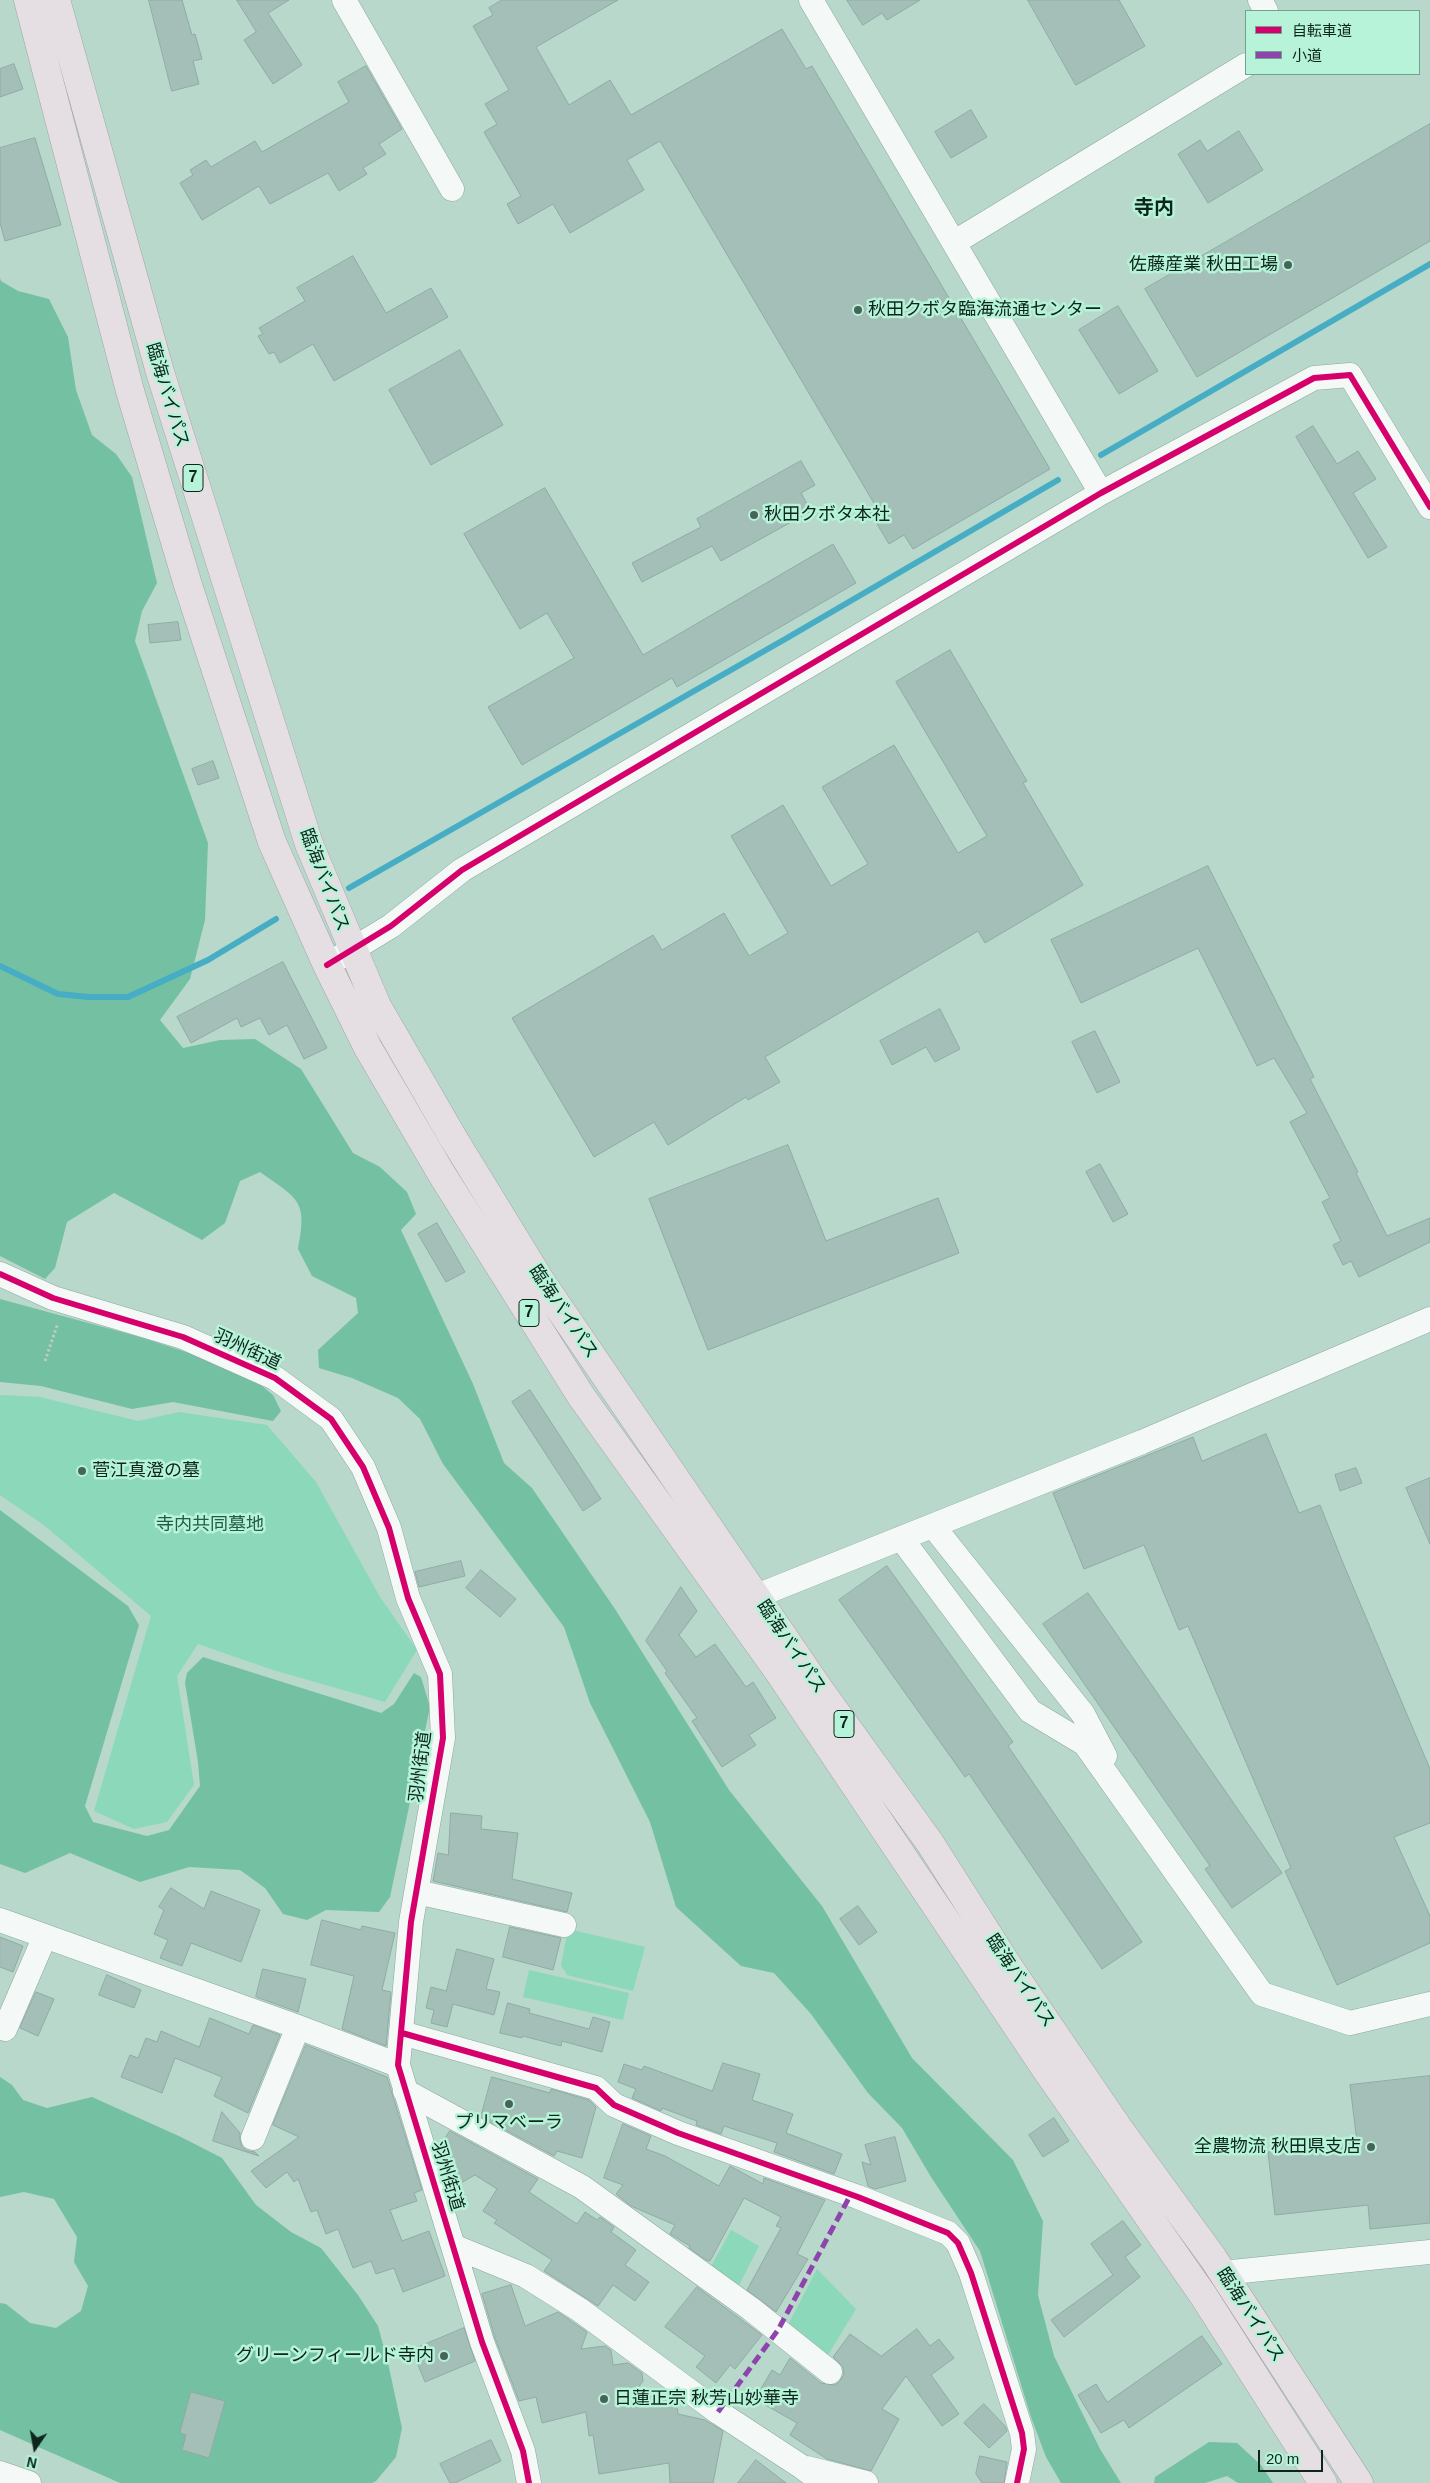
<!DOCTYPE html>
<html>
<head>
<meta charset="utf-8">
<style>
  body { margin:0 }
  #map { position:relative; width:1430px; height:2483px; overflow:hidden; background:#b7d8ca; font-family:Arial,"Noto Sans JP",sans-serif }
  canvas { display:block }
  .legend { position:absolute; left:1245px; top:10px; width:175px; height:65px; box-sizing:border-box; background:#b6f3d8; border:1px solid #72a18d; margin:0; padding:6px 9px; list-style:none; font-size:15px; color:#0d261c }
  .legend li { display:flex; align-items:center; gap:10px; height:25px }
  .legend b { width:25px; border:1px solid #72a18d }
  .north { position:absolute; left:10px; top:2423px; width:50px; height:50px; -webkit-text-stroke:4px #b6f3d8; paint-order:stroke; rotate:192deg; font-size:14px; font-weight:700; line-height:20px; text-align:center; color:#0d261c }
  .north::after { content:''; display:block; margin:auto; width:18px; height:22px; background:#0d261c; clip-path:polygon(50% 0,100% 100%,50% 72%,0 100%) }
  .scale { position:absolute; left:1258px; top:2450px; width:65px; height:22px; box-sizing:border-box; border:2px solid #0d261c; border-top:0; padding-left:6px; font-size:15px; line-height:18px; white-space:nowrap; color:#0d261c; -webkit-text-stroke:4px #b6f3d8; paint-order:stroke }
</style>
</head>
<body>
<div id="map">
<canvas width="1430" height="2483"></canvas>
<ul class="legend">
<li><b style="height:6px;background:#d6006c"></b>自転車道</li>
<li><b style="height:6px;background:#8e44ad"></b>小道</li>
</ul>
<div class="north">N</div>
<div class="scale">20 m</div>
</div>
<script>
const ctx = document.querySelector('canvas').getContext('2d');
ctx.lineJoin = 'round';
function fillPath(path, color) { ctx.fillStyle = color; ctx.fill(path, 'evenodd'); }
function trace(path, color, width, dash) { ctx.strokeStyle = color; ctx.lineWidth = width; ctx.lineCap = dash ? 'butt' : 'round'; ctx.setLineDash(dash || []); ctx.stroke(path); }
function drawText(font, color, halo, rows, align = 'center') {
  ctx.font = font + ' Arial,"Noto Sans JP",sans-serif'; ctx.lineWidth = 5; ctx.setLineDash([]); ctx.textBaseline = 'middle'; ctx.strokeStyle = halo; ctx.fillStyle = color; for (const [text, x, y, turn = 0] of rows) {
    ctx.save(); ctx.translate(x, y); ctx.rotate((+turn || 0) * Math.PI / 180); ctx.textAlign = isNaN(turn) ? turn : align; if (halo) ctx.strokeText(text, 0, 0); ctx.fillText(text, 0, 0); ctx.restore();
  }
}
fillPath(new Path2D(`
  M 0,1395 L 40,1397 L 138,1421 L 179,1412 L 267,1425 L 316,1482 L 380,1597 L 417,1650 L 385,1702 L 273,1670 L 198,1644 L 177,1676 L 194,1785 L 167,1822 L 134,1829 L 94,1811 L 151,1616 L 45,1526 L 0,1495 Z
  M 568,1929 L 645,1947 L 633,1991 L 567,1975 L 561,1965 Z
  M 529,1970 L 629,1993 L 623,2020 L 523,1997 Z
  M 731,2230 L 759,2246 L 736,2291 L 708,2272 Z
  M 817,2269 L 856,2309 L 825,2360 L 792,2336 L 789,2323 Z`), '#8cd8ba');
fillPath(new Path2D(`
  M 0,278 L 1,281 L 18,291 L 49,299 L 68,337 L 76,390 L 92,435 L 116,454 L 132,477 L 157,583 L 142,611 L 135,641 L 208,843 L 205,920 L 190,979 L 160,1020 L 183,1048 L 220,1040 L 255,1039 L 301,1069 L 353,1153 L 380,1167 L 407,1192 L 416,1214 L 401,1230 L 473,1384 L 504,1463 L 532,1488 L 615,1609 L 729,1790 L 822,1906 L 912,2058 L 1013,2160 L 1043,2221 L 1038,2295 L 1054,2356 L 1100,2449 L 1121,2483 L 1061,2483 L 1046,2457 L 1031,2417 L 980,2251 L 931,2177 L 902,2128 L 868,2093 L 811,2014 L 774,1973 L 741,1966 L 676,1907 L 650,1822 L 590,1703 L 564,1627 L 443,1464 L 420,1419 L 398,1398 L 352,1378 L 319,1368 L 318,1350 L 358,1313 L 356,1298 L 312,1276 L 298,1249 C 308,1200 298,1199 260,1172 L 240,1181 L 225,1223 L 202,1240 L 114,1193 L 67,1222 L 55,1268 L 45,1279 L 0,1256 Z
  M 0,1299 L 140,1337 L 244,1371 L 273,1395 L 281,1411 L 273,1421 L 173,1402 L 132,1409 L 41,1386 L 0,1382 Z
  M 0,1510 L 128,1606 L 139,1625 L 85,1806 L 93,1822 L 147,1836 L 169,1830 L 200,1786 L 198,1762 L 185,1683 L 187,1673 L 203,1657 L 381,1713 L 394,1704 L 414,1673 L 421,1677 L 430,1707 L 390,1897 L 379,1912 L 326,1910 L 307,1920 L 283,1914 L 265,1888 L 240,1870 L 189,1867 L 140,1882 L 70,1853 L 25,1873 L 0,1864 Z
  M 0,2077 L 12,2085 L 23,2100 L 47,2108 L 92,2097 L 181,2137 L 222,2158 L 256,2205 L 291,2232 L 321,2248 L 358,2295 L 378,2326 L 388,2363 L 402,2428 L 396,2457 L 376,2481 L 372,2483 L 120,2483 L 0,2430 L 0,2303 L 6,2304 L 30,2323 L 56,2328 L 81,2311 L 88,2286 L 74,2262 L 77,2237 L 54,2199 L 24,2192 L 0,2197 Z
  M 1209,2442 L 1237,2443 L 1261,2465 L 1273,2483 L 1238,2483 L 1227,2476 L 1205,2483 L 1154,2483 L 1155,2477 Z`), '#74c0a3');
trace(new Path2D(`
  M 1101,455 L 1430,264
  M 349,888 L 787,638 L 1058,480
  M 0,966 L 58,994 L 89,997 L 128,997 L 208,960 L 276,919`), '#46adc4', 6);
const building = new Path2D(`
  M 149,0 L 182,0 L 192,35 L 195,34 L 202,59 L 193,61 L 199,84 L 172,91 Z
  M 237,0 L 289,0 L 268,13 L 302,65 L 273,84 L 244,40 L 256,32 Z
  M 502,0 L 618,0 L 536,47 L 569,105 L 610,80 L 631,115 L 782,29 L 806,69 L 812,66 L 1050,469 L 913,549 L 904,535 L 889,544 L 868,509 L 875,505 L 660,141 L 627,160 L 644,190 L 570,233 L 553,204 L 518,224 L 507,204 L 521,196 L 484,132 L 497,124 L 485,104 L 509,90 L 473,26 L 493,15 L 489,8 Z
  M 847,0 L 920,0 L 887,20 L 882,13 L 863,25 Z
  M 1028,0 L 1119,0 L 1145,46 L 1076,85 Z
  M 14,64 L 23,89 L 0,97 L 0,69 Z
  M 366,66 L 402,129 L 379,144 L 386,154 L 363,168 L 367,174 L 339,191 L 328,173 L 270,204 L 259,186 L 202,220 L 180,183 L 193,175 L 190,170 L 206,160 L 211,167 L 255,141 L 262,152 L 349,102 L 338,82 Z
  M 971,110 L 987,137 L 951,158 L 935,132 Z
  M 1430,124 L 1430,241 L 1197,377 L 1145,289 Z
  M 1239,131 L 1263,170 L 1208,203 L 1178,154 L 1200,140 L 1207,151 Z
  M 35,138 L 61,225 L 5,241 L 0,223 L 0,148 Z
  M 353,256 L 386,313 L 431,288 L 448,317 L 334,381 L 313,344 L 280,363 L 274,352 L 269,354 L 258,336 L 263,334 L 259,328 L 305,301 L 297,288 Z
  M 1118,306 L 1158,371 L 1119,394 L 1079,330 Z
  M 460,350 L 503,425 L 431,465 L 389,390 Z
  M 1313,426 L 1337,464 L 1358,451 L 1376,479 L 1353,493 L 1387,547 L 1368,558 L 1296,437 Z
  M 801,461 L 815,485 L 801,493 L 811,511 L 721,561 L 712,546 L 642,582 L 632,563 L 701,527 L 697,519 Z
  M 545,488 L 643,655 L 833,544 L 856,583 L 677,687 L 672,678 L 522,765 L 488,707 L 574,658 L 547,613 L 520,629 L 464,534 Z
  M 178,622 L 181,640 L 150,643 L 148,625 Z
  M 950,650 L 1027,781 L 1023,783 L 1083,885 L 985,943 L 978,931 L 765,1057 L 780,1082 L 748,1100 L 746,1097 L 668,1145 L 654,1122 L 594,1157 L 512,1018 L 653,935 L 662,950 L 724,913 L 749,956 L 788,933 L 731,836 L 783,805 L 831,886 L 868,864 L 822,787 L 894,745 L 958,853 L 987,836 L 896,682 Z
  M 213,761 L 219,778 L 198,785 L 192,769 Z
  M 1208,866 L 1314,1077 L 1310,1079 L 1358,1172 L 1356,1173 L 1387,1236 L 1430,1218 L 1430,1242 L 1359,1277 L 1351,1261 L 1343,1265 L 1333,1245 L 1341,1241 L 1322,1202 L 1330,1198 L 1290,1122 L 1307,1113 L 1274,1058 L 1257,1066 L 1198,948 L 1081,1003 L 1051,940 Z
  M 283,962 L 327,1048 L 304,1059 L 287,1025 L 269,1035 L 260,1018 L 241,1027 L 237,1018 L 191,1043 L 177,1017 Z
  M 940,1009 L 960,1049 L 935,1062 L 926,1047 L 892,1065 L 880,1041 Z
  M 1095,1031 L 1120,1082 L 1097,1093 L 1072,1042 Z
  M 788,1145 L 826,1241 L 938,1198 L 959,1253 L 708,1350 L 649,1199 Z
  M 1100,1164 L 1128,1214 L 1113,1222 L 1086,1172 Z
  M 437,1223 L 465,1272 L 446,1282 L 418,1234 Z
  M 530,1390 L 601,1499 L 583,1511 L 512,1402 Z
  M 1266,1434 L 1299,1513 L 1320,1505 L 1343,1563 L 1430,1769 L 1430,1823 L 1394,1837 L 1430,1916 L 1430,1943 L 1337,1985 L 1285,1871 L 1291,1868 L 1188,1626 L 1179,1630 L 1144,1545 L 1084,1569 L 1053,1493 L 1193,1437 L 1202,1461 Z
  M 1356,1468 L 1362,1483 L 1340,1491 L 1335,1475 Z
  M 1430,1478 L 1430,1544 L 1406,1488 Z
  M 461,1561 L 465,1576 L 419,1587 L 415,1572 Z
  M 887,1566 L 1013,1742 L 1008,1746 L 1142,1942 L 1102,1969 L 969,1774 L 965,1777 L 839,1600 Z
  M 481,1570 L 516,1599 L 500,1617 L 466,1588 Z
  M 681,1587 L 697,1611 L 679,1635 L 696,1657 L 715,1644 L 746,1687 L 753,1682 L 776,1718 L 749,1735 L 756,1745 L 722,1767 L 692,1721 L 697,1718 L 665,1673 L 667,1671 L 646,1641 Z
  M 1088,1593 L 1282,1873 L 1232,1908 L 1205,1869 L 1210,1866 L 1043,1624 Z
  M 451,1813 L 482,1816 L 481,1829 L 518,1833 L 512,1879 L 572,1893 L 567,1912 L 433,1881 L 438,1853 L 448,1855 Z
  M 171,1888 L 204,1909 L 211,1891 L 260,1910 L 241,1962 L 191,1943 L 182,1966 L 160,1958 L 168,1940 L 154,1934 L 164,1910 L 159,1907 Z
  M 858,1906 L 877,1932 L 859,1945 L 840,1919 Z
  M 322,1920 L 361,1930 L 362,1926 L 395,1933 L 382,1990 L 391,1992 L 386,2046 L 342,2029 L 354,1976 L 311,1965 Z
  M 510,1927 L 561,1938 L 553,1970 L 503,1957 Z
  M 0,1937 L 23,1946 L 13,1972 L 0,1967 Z
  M 457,1949 L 494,1959 L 486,1989 L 500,1992 L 494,2015 L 453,2004 L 447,2027 L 431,2023 L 434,2010 L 426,2008 L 431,1987 L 446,1991 Z
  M 263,1969 L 306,1979 L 298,2012 L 256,1997 Z
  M 107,1975 L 141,1990 L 134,2008 L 99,1995 Z
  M 36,1992 L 54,1999 L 38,2036 L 20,2028 Z
  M 508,2003 L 530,2009 L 529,2013 L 589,2029 L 593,2017 L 610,2022 L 602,2052 L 562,2041 L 561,2046 L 523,2036 L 522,2038 L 500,2033 Z
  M 210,2018 L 249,2034 L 253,2025 L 280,2035 L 248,2113 L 214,2096 L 222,2077 L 175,2058 L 162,2093 L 121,2077 L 130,2055 L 138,2058 L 146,2038 L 157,2042 L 161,2031 L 199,2047 Z
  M 306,2045 L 387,2077 L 422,2190 L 414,2193 L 417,2201 L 390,2210 L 402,2241 L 429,2231 L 445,2276 L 403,2292 L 394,2268 L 376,2274 L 371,2261 L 353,2268 L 338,2229 L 326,2234 L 317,2210 L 311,2212 L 298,2179 L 294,2182 L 287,2172 L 266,2188 L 251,2171 L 299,2137 L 273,2125 Z
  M 723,2063 L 760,2074 L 752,2100 L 793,2114 L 786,2133 L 842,2154 L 834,2174 L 774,2152 L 777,2143 L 724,2126 L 721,2134 L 696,2125 L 697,2121 L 662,2108 L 661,2111 L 632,2098 L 636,2089 L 618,2082 L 624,2064 L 642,2070 L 644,2066 L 712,2091 Z
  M 1430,2076 L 1430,2223 L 1370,2229 L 1368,2205 L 1275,2215 L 1268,2152 L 1357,2142 L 1350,2085 Z
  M 492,2077 L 550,2093 L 551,2089 L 589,2100 L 596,2107 L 582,2158 L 557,2151 L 554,2156 L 481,2117 Z
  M 222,2112 L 240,2133 L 240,2140 L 242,2147 L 248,2151 L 255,2152 L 259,2156 L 213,2141 Z
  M 1054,2118 L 1069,2141 L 1043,2157 L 1029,2135 Z
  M 623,2124 L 651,2136 L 646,2149 L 665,2156 L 719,2186 L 730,2166 L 763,2184 L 764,2178 L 825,2200 L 797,2254 L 808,2259 L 776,2312 L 747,2290 L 781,2228 L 776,2226 L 781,2217 L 744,2198 L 710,2261 L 706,2260 L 689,2248 L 690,2246 L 670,2234 L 675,2225 L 631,2206 L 616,2194 L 623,2185 L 604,2178 Z
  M 450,2131 L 538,2179 L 529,2192 L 577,2224 L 585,2212 L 597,2220 L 600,2217 L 614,2227 L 611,2232 L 636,2250 L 625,2265 L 649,2282 L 635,2301 L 613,2285 L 598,2306 L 544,2271 L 552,2260 L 494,2223 L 497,2220 L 483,2211 L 497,2189 L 475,2175 L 450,2189 L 438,2150 Z
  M 895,2137 L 906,2181 L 875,2189 L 868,2186 L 862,2162 L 871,2165 L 865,2145 Z
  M 1123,2221 L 1141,2245 L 1125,2257 L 1140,2277 L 1064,2337 L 1051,2320 L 1113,2275 L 1091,2244 Z
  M 511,2285 L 525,2326 L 558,2312 L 587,2332 L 581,2349 L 605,2346 L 611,2350 L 613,2365 L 628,2363 L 642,2373 L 643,2381 L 634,2393 L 663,2389 L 676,2398 L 678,2414 L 705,2420 L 723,2431 L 713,2483 L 670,2483 L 669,2463 L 599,2474 L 593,2435 L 589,2436 L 586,2412 L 542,2423 L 536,2397 L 519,2401 L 495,2338 L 482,2294 Z
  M 697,2287 L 762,2335 L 735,2369 L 730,2365 L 716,2383 L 696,2367 L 705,2356 L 665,2327 Z
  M 464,2328 L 475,2361 L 425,2382 L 412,2350 Z
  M 917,2329 L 930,2346 L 939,2339 L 954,2358 L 931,2375 L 959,2414 L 942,2426 L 906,2376 L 882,2409 L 899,2419 L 871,2471 L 827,2459 L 790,2435 L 797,2423 L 755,2399 L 772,2370 L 780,2375 L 790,2358 L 821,2383 L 835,2385 L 840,2381 L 844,2374 L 843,2367 L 833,2357 L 850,2334 L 881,2356 Z
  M 1202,2336 L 1222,2364 L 1129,2428 L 1124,2420 L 1101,2433 L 1078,2395 L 1096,2384 L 1107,2402 Z
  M 191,2392 L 225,2401 L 209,2458 L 182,2450 L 186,2435 L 180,2433 Z
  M 984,2404 L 1005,2426 L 1007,2431 L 989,2448 L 964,2423 Z
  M 491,2440 L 501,2461 L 455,2483 L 450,2483 L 440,2464 Z
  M 980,2456 L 1007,2462 L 1004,2483 L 982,2483 L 976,2474 Z
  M 756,2460 L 786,2483 L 738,2483 Z`);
fillPath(building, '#a3bfb7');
trace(building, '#8faba4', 1);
const minor = new Path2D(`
  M 344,0 L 452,189
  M 811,0 L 1101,493
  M 1260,0 L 1266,11
  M 955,242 L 1246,65
  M 327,965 L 391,926 L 462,870 L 1101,493 L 1314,378 L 1350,375 L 1430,507
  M 0,1274 L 53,1298 L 183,1337 L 275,1378 L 331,1419 L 363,1467 L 389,1528 L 408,1598 L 440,1674 L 443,1738 L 411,1922 L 398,2065 L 482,2342 L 523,2451 L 529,2483
  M 933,1526 L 1083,1714 L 1105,1756
  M 901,1538 L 1030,1711 L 1085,1744 L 1262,1994 L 1350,2023 L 1430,2004
  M 739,1603 L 1142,1442 L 1430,1319
  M 417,1892 L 564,1925
  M 0,1920 L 298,2027 L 398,2065
  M 5,2029 L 45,1936
  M 402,2033 L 596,2088 L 614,2105 L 678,2133 L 858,2197 L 948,2233 L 958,2243 L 971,2273 L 1022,2433 L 1024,2449 L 1017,2483
  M 405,2091 L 582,2187 L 751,2309 L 830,2372
  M 253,2138 L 298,2027
  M 453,2246 L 526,2276 L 580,2310 L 718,2412 L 802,2467 L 824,2483
  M 1222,2273 L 1430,2252
  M 807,2468 L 866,2483
  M 0,2473 L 29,2483`);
const highway = new Path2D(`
  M 28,0 L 130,391 L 188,585 L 272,842 L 327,965 L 368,1048 L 441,1173 L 581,1396 L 776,1668 L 1047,2071 L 1203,2295 L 1323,2483
  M 56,0 L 160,372 L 309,844 L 377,1006 L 452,1136 L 542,1283 L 819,1689 L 930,1843 L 1010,1969 L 1117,2126 L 1213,2258 L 1359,2483`);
trace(minor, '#8da79c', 25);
trace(highway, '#a2a7a6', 29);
trace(new Path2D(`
  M 45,1361 L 58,1323`), '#c1cac7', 3, [2.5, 2.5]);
trace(minor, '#f4f9f7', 24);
trace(highway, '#e5dfe3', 28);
trace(new Path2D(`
  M 718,2412 L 778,2330 L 851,2194`), '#8e44ad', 5, [10, 5]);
trace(new Path2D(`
  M 327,965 L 391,926 L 462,870 L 1101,493 L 1314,378 L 1350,375 L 1430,507
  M 0,1274 L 53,1298 L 183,1337 L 275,1378 L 331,1419 L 363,1467 L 389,1528 L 408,1598 L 440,1674 L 443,1738 L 411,1922 L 398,2065 L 482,2342 L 523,2451 L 529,2483
  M 402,2033 L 596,2088 L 614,2105 L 678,2133 L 858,2197 L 948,2233 L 958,2243 L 971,2273 L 1022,2433 L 1024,2449 L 1017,2483`), '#d6006c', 6);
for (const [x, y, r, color] of [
  [1288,265,5,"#486459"],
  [858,310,5,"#486459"],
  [754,515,5,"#486459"],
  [82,1471,5,"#486459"],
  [509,2104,5,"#486459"],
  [1371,2147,5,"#486459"],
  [444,2356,5,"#486459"],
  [604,2399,5,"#486459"]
]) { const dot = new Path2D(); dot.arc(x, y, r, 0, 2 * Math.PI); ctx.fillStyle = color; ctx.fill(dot); trace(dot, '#b6f3d8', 2); }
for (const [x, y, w] of [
  [193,478,20],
  [529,1313,20],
  [844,1724,20]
]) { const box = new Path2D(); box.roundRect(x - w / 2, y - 13.5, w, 27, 4); ctx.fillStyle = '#b6f3d8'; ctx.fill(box); trace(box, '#0d261c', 1); }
drawText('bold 16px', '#0d261c', null, [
  ["7",193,478],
  ["7",529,1313],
  ["7",844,1724]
]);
drawText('18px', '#0d261c', '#b6f3d8', [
  ["佐藤産業 秋田工場",1278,265,"right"],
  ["秋田クボタ臨海流通センター",868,310],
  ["秋田クボタ本社",764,515],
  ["菅江真澄の墓",92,1471],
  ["プリマベーラ",509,2123,"center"],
  ["全農物流 秋田県支店",1361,2147,"right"],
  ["グリーンフィールド寺内",434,2356,"right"],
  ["日蓮正宗 秋芳山妙華寺",614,2399]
], 'left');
drawText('18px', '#0d261c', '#b6f3d8', [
  ["臨海バイパス",167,395,73],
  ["臨海バイパス",324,880,69],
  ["臨海バイパス",563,1312,56],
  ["羽州街道",247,1350,25],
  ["臨海バイパス",791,1647,56],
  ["羽州街道",421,1767,-83],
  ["臨海バイパス",1020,1981,56],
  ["羽州街道",447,2176,73],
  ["臨海バイパス",1250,2315,57]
]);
drawText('18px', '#245d47', '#b6f3d8', [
  ["寺内共同墓地",210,1525]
]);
drawText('bold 20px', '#0d261c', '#b6f3d8', [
  ["寺内",1154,208]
]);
</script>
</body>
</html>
